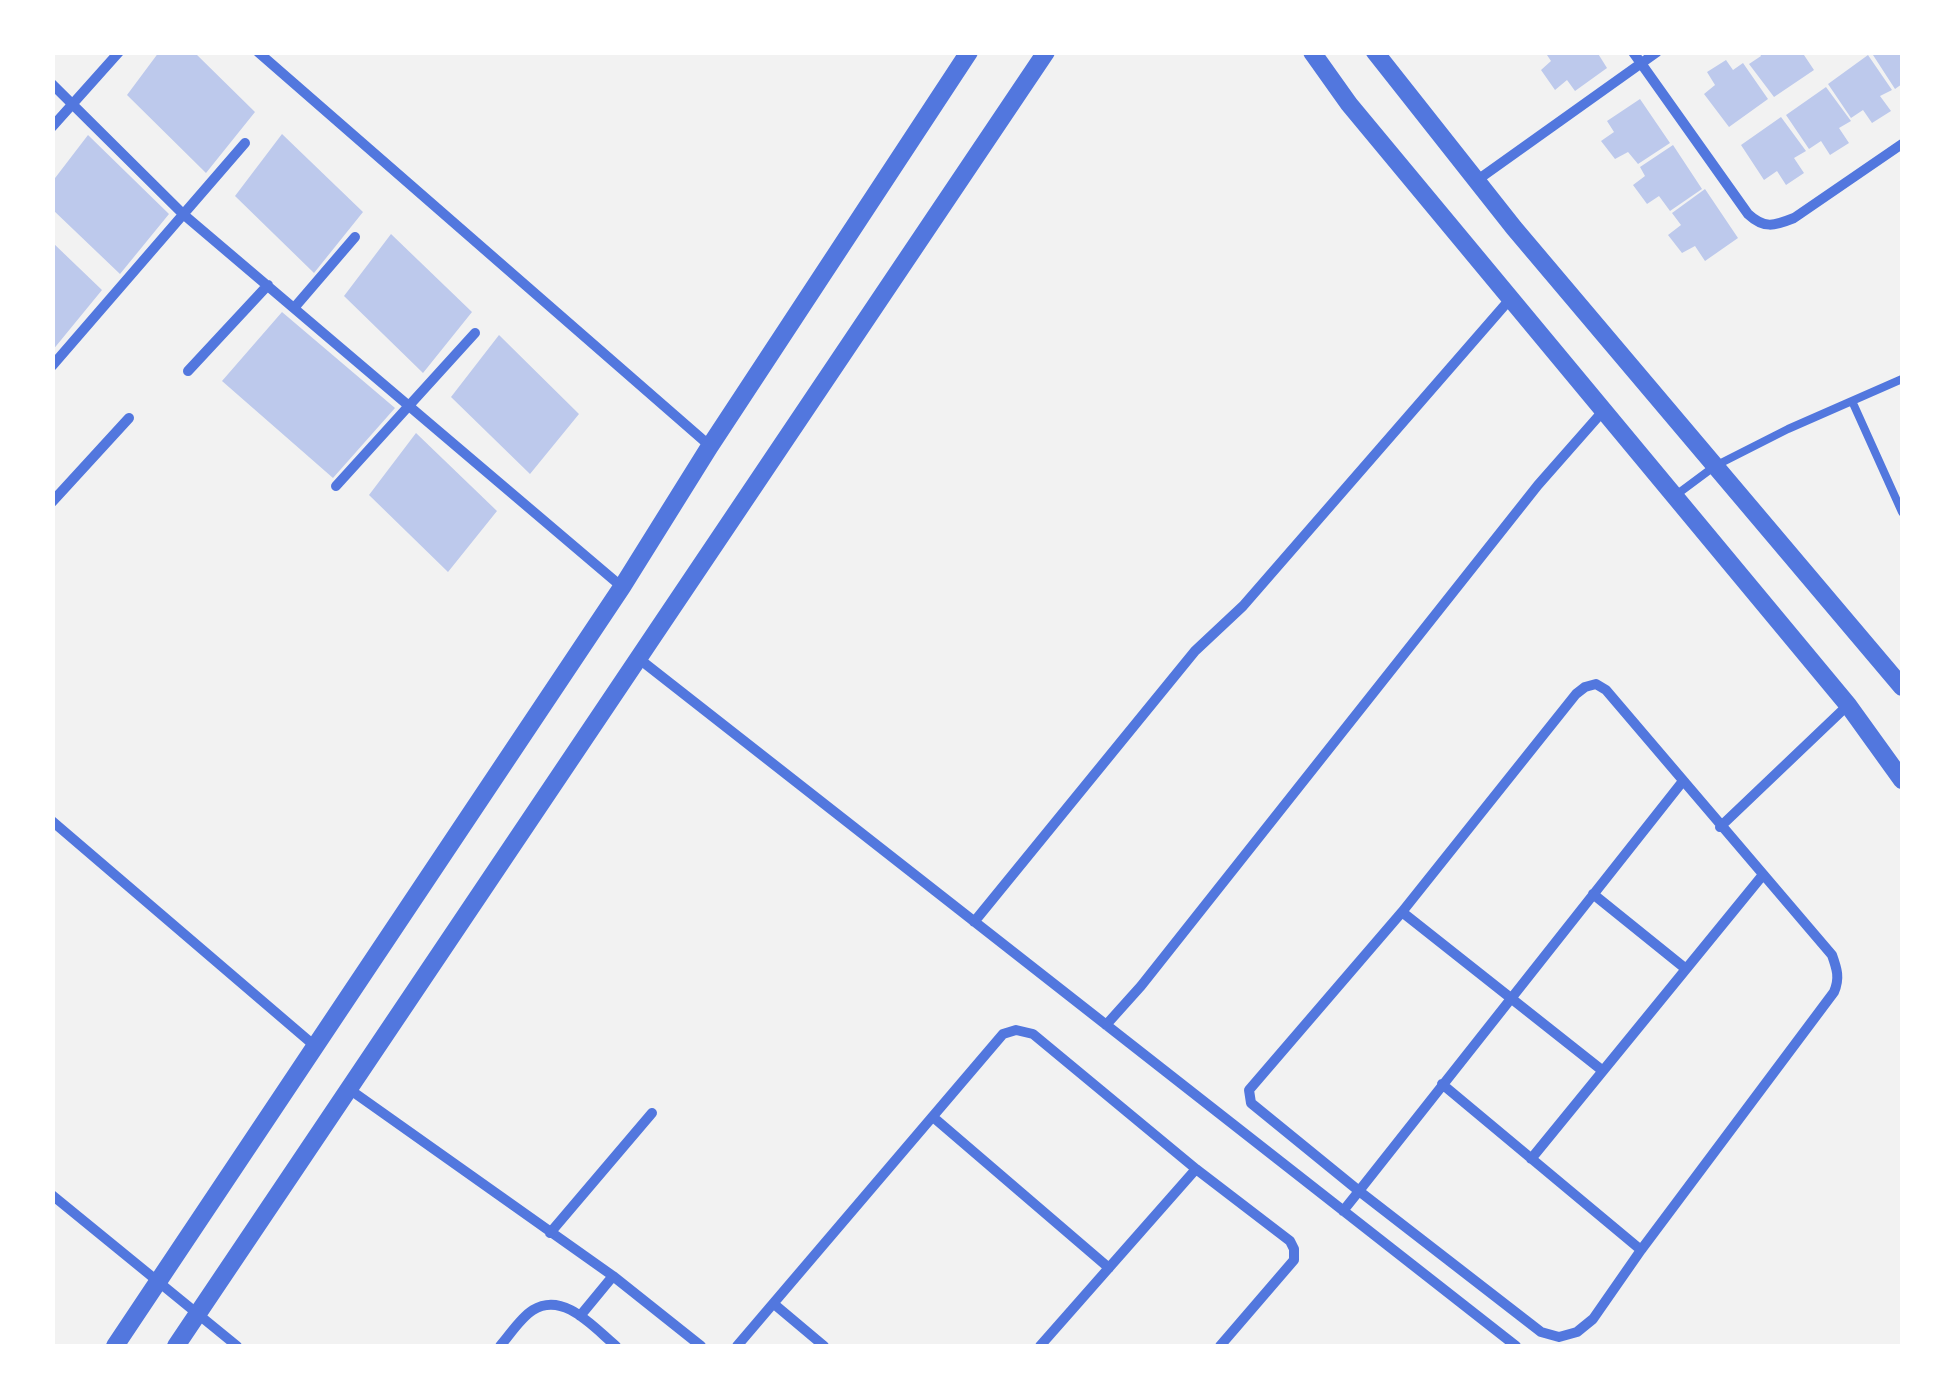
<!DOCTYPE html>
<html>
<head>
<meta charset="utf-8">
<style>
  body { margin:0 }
  #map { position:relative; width:1955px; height:1399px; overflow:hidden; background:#f2f2f2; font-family:Raleway,sans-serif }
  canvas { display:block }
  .frame { position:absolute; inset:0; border:55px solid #fff; pointer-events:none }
</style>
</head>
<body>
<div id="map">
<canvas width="1955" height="1399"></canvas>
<div class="frame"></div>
</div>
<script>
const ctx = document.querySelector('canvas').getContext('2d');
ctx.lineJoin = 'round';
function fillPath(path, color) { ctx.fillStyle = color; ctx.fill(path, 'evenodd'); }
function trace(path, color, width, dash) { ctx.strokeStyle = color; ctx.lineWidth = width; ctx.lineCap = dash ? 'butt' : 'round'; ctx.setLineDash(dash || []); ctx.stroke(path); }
fillPath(new Path2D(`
  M 159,52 L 194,52 L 255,112 L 206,173 L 127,95 Z
  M 1545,52 L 1597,52 L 1607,68 L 1575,91 L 1567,80 L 1555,90 L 1541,70 L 1551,61 Z
  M 1759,52 L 1802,52 L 1814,70 L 1774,97 L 1749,64 L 1761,56 Z
  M 1876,52 L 1902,52 L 1902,84 L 1895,89 L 1873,55 Z
  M 1868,55 L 1892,90 L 1880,96 L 1891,111 L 1872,123 L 1863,110 L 1851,118 L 1828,84 Z
  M 1726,60 L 1733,70 L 1743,63 L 1768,99 L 1729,127 L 1704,94 L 1715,85 L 1707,72 Z
  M 1826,87 L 1851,121 L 1839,128 L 1849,143 L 1830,155 L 1821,141 L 1809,149 L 1786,115 Z
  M 1640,99 L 1670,143 L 1638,164 L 1628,152 L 1615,159 L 1601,141 L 1614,132 L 1607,121 Z
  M 1781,117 L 1806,151 L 1794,158 L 1804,173 L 1786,185 L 1777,171 L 1764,180 L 1741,145 Z
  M 282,134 L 363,212 L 314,273 L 235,196 Z
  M 88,135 L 169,214 L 120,274 L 52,209 L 52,182 Z
  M 1673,145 L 1702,189 L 1670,211 L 1659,196 L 1647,204 L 1633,185 L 1645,176 L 1640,167 Z
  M 1705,189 L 1738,238 L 1705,261 L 1695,246 L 1682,253 L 1668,235 L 1681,225 L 1672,213 Z
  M 391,234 L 472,312 L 423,373 L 344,296 Z
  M 52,242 L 102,290 L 52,351 Z
  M 282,312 L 395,408 L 333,478 L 222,381 Z
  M 499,335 L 579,414 L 530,474 L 451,397 Z
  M 416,433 L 497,511 L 448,572 L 369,495 Z`), '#bdc9ec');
trace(new Path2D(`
  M 1852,401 L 1902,512
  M 1676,495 L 1715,466 L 1788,429 L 1902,379`), '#5277de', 8);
trace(new Path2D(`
  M 258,52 L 710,446
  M 1633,52 L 1748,214 C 1764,229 1774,226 1794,218 L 1902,144
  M 52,84 L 183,214 L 622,587
  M 52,127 L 119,52
  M 1476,181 L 1657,52
  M 294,308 L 355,237
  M 52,366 L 245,143
  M 188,371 L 268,285
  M 336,486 L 475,333
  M 52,502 L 129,418
  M 638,658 L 1516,1346
  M 52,821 L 316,1047
  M 1720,827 L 1848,705
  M 1593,894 L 1686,969
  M 1402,912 L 1603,1071
  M 974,922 L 1195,651 L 1243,606 L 1511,298
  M 1106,1025 L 1141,986 L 1538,485 L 1604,410
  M 1442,1084 L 1641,1250
  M 349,1089 L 613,1276 L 580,1316
  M 933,1117 L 1109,1268
  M 1531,1159 L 1762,876
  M 52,1195 L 237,1346
  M 1343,1211 L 1359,1191 L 1541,1332 L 1559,1337 L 1577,1332 L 1593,1319 L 1641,1250 L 1834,992 C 1840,978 1837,969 1832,955 L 1606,690 L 1596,684 L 1585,687 L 1576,694 L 1402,912 L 1249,1090 L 1251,1103 L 1359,1191 L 1683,781
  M 550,1233 L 652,1113
  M 613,1276 L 701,1346
  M 774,1304 L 824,1346
  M 500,1346 C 510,1335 520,1318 533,1310 C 564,1291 594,1328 616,1346
  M 737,1346 L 1003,1034 L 1016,1030 L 1033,1034 L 1196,1169 L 1290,1241 L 1294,1249 L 1294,1260 L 1220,1346
  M 1040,1346 L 1196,1169`), '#5277de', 10);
trace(new Path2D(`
  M 1312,52 L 1349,104 L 1848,705 L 1902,780
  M 1375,52 L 1514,228 L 1902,687
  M 115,1346 L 622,587 L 710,446 L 969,52
  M 176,1346 L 1046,52`), '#5277de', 18);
</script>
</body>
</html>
